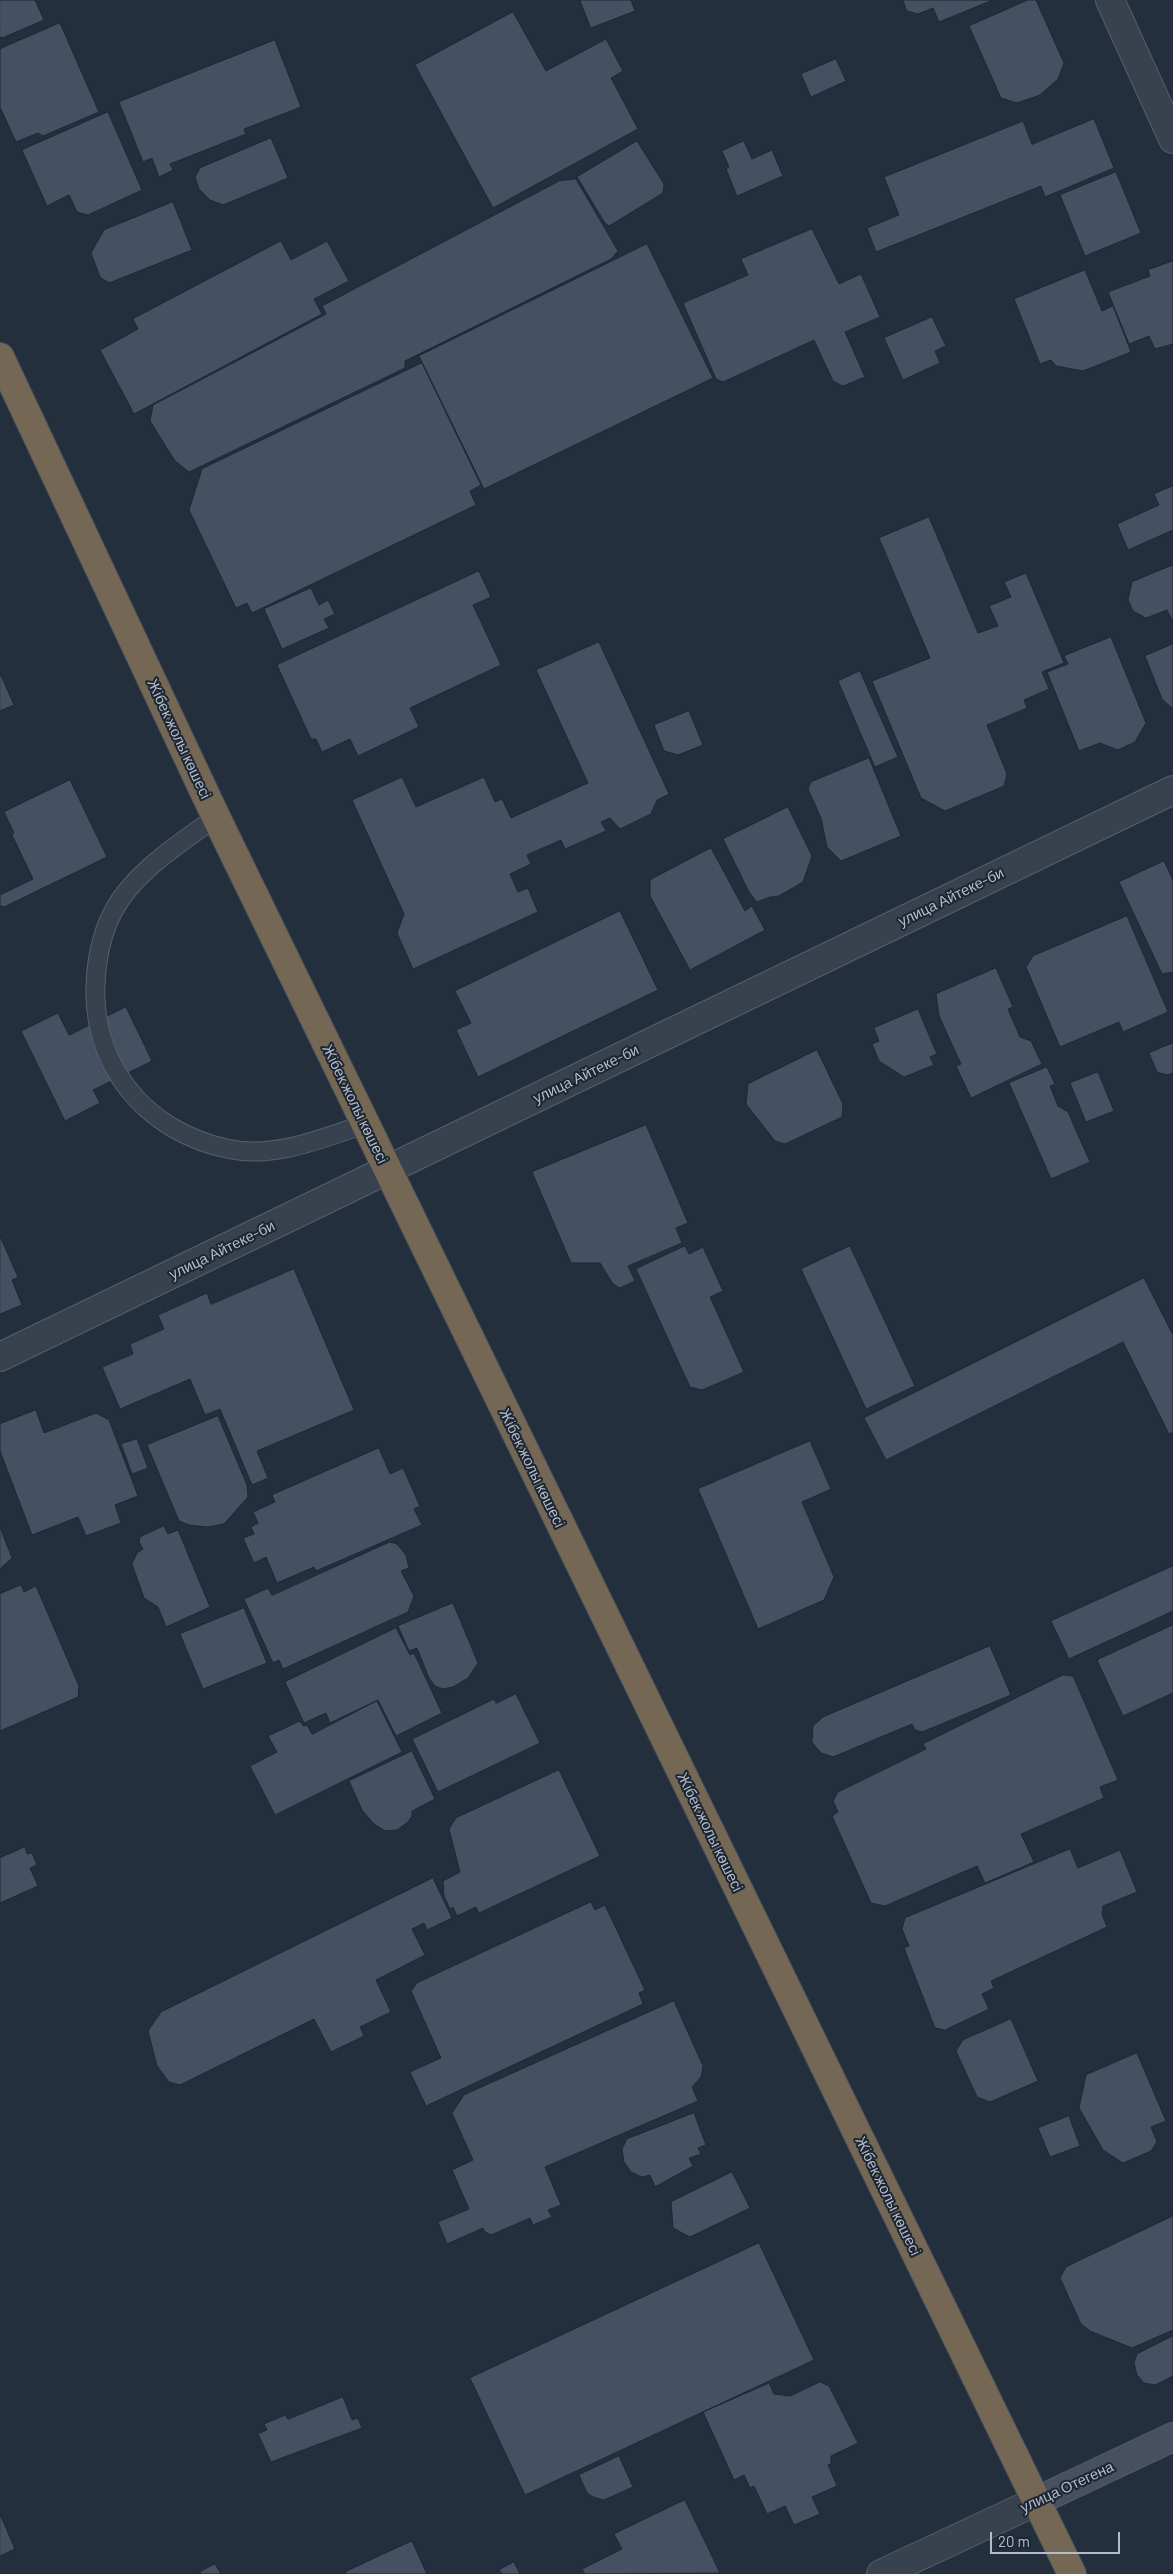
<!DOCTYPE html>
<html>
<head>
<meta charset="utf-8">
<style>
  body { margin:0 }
  #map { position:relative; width:1173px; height:2574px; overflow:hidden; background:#242f3e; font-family:Barlow,sans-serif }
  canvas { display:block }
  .scale { position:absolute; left:990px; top:2532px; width:130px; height:22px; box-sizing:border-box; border:2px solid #b4bcc9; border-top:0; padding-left:6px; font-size:15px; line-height:18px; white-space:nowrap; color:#b4bcc9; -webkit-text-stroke:4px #1d2633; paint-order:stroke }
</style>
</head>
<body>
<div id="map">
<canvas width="1173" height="2574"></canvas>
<div class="scale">20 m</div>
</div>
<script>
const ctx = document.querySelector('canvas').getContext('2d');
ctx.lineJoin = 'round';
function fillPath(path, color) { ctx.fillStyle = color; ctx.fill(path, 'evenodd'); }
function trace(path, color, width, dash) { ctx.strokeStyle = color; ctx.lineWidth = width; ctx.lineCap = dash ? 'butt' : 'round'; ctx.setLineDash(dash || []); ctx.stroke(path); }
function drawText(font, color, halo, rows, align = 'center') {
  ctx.font = font + ' Barlow,sans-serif'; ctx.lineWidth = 4; ctx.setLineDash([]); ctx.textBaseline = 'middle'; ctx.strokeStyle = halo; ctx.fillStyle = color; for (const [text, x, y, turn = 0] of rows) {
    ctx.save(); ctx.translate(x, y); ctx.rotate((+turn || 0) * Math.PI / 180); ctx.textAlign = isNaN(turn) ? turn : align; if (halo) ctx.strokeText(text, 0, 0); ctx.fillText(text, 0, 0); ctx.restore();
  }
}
const building = new Path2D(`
  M 0,0 L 35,0 L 44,20 L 2,38 L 0,37 Z
  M 580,0 L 631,0 L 635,11 L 591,28 Z
  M 903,0 L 993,0 L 939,22 L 933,8 L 918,14 L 907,11 Z
  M 1028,0 L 1036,0 L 1064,63 L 1058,79 L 1040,95 L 1017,103 L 1001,98 L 969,26 Z
  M 513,12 L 546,71 L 606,39 L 623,71 L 611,78 L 638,129 L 493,208 L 415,65 Z
  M 60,23 L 99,112 L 43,136 L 38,133 L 16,142 L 0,107 L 0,49 Z
  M 275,40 L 301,107 L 244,129 L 246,134 L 170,164 L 173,170 L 159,177 L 152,158 L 143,162 L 119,102 Z
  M 836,59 L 846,81 L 811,97 L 801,74 Z
  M 108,112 L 142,190 L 88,215 L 77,212 L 69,195 L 47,206 L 22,150 Z
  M 1094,119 L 1114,168 L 1045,197 L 1041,186 L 876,252 L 867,228 L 899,215 L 884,177 L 1023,121 L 1032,144 Z
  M 271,138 L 288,178 L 223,205 L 210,200 L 199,189 L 195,177 L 200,168 Z
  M 637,141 L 664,184 L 663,193 L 609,226 L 605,223 L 577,177 Z
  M 744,141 L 752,159 L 772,150 L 783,176 L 737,196 L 726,169 L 729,167 L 722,151 Z
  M 1116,172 L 1141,233 L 1085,256 L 1060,195 Z
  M 576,179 L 618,251 L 611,259 L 405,361 L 405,368 L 189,472 L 175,461 L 150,421 L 153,405 L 326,314 L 322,306 L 559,181 Z
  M 173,202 L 192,250 L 109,283 L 100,277 L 91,253 L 104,230 Z
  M 812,229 L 839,284 L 861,274 L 880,317 L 845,332 L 865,377 L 843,386 L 833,381 L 814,340 L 723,382 L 716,379 L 683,303 L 748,275 L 741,259 Z
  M 281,241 L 291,260 L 327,241 L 349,281 L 314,299 L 322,314 L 134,414 L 100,350 L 138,329 L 133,319 Z
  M 647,244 L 713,378 L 484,489 L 419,356 Z
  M 1173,261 L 1173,344 L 1155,349 L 1149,336 L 1129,344 L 1108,292 L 1150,276 L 1148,270 Z
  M 1085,270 L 1102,311 L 1113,306 L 1131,352 L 1083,371 L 1056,366 L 1051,360 L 1040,364 L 1014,299 Z
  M 932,317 L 946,346 L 935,351 L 940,363 L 903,380 L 884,338 Z
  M 422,363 L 481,485 L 470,491 L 476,505 L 252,613 L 247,603 L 236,608 L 189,510 L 202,469 Z
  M 1173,486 L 1173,530 L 1128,550 L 1117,524 L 1159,505 L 1154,494 Z
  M 929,517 L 978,633 L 998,626 L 989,606 L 1011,597 L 1004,582 L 1026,573 L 1064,663 L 1042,672 L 1049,689 L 1024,700 L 1027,708 L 987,725 L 1007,774 L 1004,786 L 945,811 L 921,798 L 872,681 L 930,658 L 879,538 Z
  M 1173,565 L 1173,622 L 1167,610 L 1146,618 L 1133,611 L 1128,600 L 1132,582 Z
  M 479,571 L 491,597 L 473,605 L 501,665 L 410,708 L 419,727 L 358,756 L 350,739 L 322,752 L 316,739 L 311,739 L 277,665 Z
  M 311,588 L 319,605 L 328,600 L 335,614 L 324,619 L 329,628 L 282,649 L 264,609 Z
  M 1111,637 L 1146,723 L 1135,742 L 1118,750 L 1100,743 L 1079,751 L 1047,672 L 1068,664 L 1064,656 Z
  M 599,642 L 669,794 L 657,800 L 651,814 L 620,829 L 610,818 L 601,822 L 606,831 L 565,849 L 561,840 L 527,855 L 531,864 L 510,874 L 518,892 L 528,888 L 538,912 L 413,969 L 397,933 L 404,914 L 352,800 L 402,777 L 416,807 L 484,777 L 495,802 L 502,799 L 511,818 L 588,783 L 536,670 Z
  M 1173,644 L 1173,709 L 1162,699 L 1145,656 Z
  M 860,671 L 898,757 L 875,767 L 838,681 Z
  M 0,673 L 14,705 L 0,711 Z
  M 689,711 L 703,745 L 678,755 L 664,751 L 654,725 Z
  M 869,758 L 901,836 L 841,861 L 827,847 L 821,818 L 808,789 L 811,782 Z
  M 70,780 L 107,857 L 4,907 L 0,906 L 0,895 L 33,879 L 12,835 L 14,833 L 4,812 Z
  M 788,807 L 812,856 L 803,882 L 779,896 L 770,897 L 757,902 L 749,892 L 723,839 Z
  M 711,848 L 745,911 L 752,906 L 765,930 L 690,970 L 650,896 L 650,880 Z
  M 1164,861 L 1173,880 L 1173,972 L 1162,974 L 1119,882 Z
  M 620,911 L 658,990 L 478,1077 L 456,1030 L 471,1023 L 455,991 Z
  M 1127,916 L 1168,1012 L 1123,1032 L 1119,1022 L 1060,1047 L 1026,967 L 1033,956 Z
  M 996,968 L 1013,1007 L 1008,1009 L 1020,1037 L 1031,1041 L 1042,1064 L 971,1098 L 956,1066 L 961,1064 L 939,1016 L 936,994 Z
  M 126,1007 L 152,1061 L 93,1090 L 100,1103 L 65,1121 L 21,1031 L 58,1013 L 69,1035 Z
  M 918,1009 L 937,1054 L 930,1057 L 934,1065 L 904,1077 L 879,1061 L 872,1044 L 879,1041 L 874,1028 Z
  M 1173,1043 L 1173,1073 L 1167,1075 L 1157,1072 L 1149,1053 Z
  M 817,1050 L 843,1104 L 842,1117 L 785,1144 L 775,1141 L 746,1104 L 748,1084 Z
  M 1047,1067 L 1055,1084 L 1050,1086 L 1058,1106 L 1068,1112 L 1090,1162 L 1051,1179 L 1009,1083 Z
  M 1098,1072 L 1114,1111 L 1086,1122 L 1070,1083 Z
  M 646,1125 L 688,1223 L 676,1228 L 682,1243 L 628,1266 L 635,1281 L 620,1288 L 613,1284 L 600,1263 L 571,1263 L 532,1172 Z
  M 0,1236 L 18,1277 L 12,1280 L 22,1305 L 0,1314 Z
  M 685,1246 L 689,1254 L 703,1247 L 723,1291 L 710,1297 L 744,1372 L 702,1390 L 690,1387 L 636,1269 Z
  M 850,1246 L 915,1386 L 866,1409 L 801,1269 Z
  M 294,1269 L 354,1410 L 257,1451 L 268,1478 L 252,1485 L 220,1409 L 205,1415 L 190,1379 L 120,1409 L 102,1367 L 133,1354 L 130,1344 L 164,1329 L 158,1315 L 207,1293 L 211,1304 Z
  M 1144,1278 L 1173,1335 L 1173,1432 L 1169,1434 L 1123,1342 L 886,1460 L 864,1418 Z
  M 36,1410 L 44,1433 L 96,1413 L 109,1420 L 138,1496 L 115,1505 L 121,1523 L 86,1536 L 78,1517 L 32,1535 L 0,1451 L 0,1424 Z
  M 218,1416 L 247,1485 L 248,1497 L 224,1524 L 208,1527 L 189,1525 L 179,1521 L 147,1445 Z
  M 137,1439 L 148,1468 L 132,1474 L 121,1444 Z
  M 810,1441 L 831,1489 L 802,1502 L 834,1577 L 824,1600 L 758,1629 L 698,1489 Z
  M 379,1448 L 390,1474 L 403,1468 L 420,1506 L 414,1509 L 422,1525 L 316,1571 L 314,1567 L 277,1583 L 266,1557 L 254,1563 L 243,1538 L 254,1534 L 251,1527 L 258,1523 L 253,1512 L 275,1502 L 272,1495 Z
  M 164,1526 L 168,1534 L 178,1530 L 210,1607 L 166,1627 L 158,1607 L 144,1598 L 132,1564 L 137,1553 L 143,1549 L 139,1542 L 140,1537 Z
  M 0,1527 L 12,1558 L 0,1569 Z
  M 390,1542 L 397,1544 L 406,1555 L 409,1568 L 401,1571 L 414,1596 L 408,1612 L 283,1669 L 279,1660 L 273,1663 L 244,1599 L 268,1588 L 272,1595 Z
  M 1173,1566 L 1173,1611 L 1069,1659 L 1051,1621 Z
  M 21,1585 L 24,1592 L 36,1586 L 79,1686 L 78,1697 L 0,1731 L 0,1594 Z
  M 453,1603 L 478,1663 L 468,1678 L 453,1687 L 443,1689 L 435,1686 L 429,1678 L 417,1648 L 409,1651 L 398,1626 Z
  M 244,1608 L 267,1663 L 203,1689 L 180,1634 Z
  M 1173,1625 L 1173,1693 L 1123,1716 L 1097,1660 Z
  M 396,1628 L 410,1655 L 414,1653 L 442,1713 L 396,1736 L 378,1700 L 330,1723 L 326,1713 L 304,1723 L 285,1682 Z
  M 990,1646 L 1011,1695 L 922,1732 L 915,1730 L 912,1724 L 833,1757 L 821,1753 L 812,1742 L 813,1726 L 823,1717 Z
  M 1063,1675 L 1073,1676 L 1118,1780 L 1100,1787 L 1104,1798 L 1021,1834 L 1034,1862 L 985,1883 L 977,1866 L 885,1906 L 871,1903 L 832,1816 L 838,1812 L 833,1801 L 838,1792 L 926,1749 L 923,1744 Z
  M 516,1694 L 540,1743 L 438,1792 L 412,1739 L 494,1699 L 496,1703 Z
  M 377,1701 L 402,1752 L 275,1815 L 250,1766 L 277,1752 L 268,1736 L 300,1721 L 303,1726 L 307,1725 L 312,1734 Z
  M 412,1751 L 435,1799 L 412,1811 L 412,1816 L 408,1822 L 397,1830 L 385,1831 L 373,1823 L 362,1810 L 349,1781 Z
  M 559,1770 L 600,1856 L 479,1913 L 476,1907 L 457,1916 L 453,1907 L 450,1909 L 444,1896 L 443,1881 L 460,1872 L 449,1829 L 456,1818 Z
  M 25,1847 L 27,1854 L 32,1853 L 37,1865 L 30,1868 L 38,1886 L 0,1903 L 0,1858 Z
  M 1070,1849 L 1078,1868 L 1120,1850 L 1137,1892 L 1103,1906 L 1102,1914 L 1107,1927 L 991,1981 L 994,1988 L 982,1994 L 989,2009 L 945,2030 L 935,2028 L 904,1948 L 909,1946 L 902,1929 L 905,1918 Z
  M 433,1878 L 452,1918 L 427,1930 L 424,1923 L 412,1929 L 425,1955 L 376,1980 L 391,2012 L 360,2027 L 364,2036 L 331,2052 L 314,2019 L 180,2085 L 169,2082 L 157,2066 L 148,2031 L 161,2012 Z
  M 591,1902 L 595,1910 L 605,1905 L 645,1990 L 639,1993 L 643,2004 L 426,2106 L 410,2072 L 441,2058 L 411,1991 L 417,1983 Z
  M 674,2001 L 703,2066 L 701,2077 L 692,2087 L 698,2101 L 545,2167 L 561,2205 L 548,2210 L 552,2217 L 533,2225 L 530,2218 L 491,2235 L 485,2232 L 483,2228 L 447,2244 L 438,2222 L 469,2209 L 452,2170 L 473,2160 L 452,2113 L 464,2095 Z
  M 1011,2019 L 1038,2081 L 990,2102 L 977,2097 L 956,2051 L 963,2040 Z
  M 1137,2053 L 1166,2121 L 1151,2127 L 1157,2142 L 1151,2151 L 1123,2163 L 1103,2150 L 1079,2108 L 1086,2075 Z
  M 694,2113 L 706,2145 L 698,2148 L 701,2154 L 689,2158 L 693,2166 L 655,2187 L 650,2175 L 642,2177 L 631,2172 L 624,2162 L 622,2149 L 627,2139 Z
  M 1069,2116 L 1080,2146 L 1050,2157 L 1038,2128 Z
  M 732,2172 L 750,2208 L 690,2237 L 673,2228 L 671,2202 Z
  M 1173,2216 L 1173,2330 L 1132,2348 L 1090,2331 L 1081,2324 L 1060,2278 L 1066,2267 Z
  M 759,2243 L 814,2360 L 525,2495 L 470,2378 Z
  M 1173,2336 L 1173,2376 L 1155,2385 L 1144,2383 L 1137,2375 L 1134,2363 L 1137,2354 Z
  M 820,2382 L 829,2386 L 858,2443 L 831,2456 L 831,2464 L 828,2465 L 837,2486 L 812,2497 L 820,2514 L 794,2525 L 785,2506 L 767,2514 L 754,2486 L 750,2488 L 744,2475 L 734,2480 L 703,2412 L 769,2383 L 774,2394 L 790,2396 Z
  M 343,2397 L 352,2420 L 358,2418 L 362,2428 L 271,2462 L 258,2434 L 267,2430 L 264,2424 L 285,2415 L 288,2419 Z
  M 619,2456 L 633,2487 L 604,2500 L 593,2497 L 587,2493 L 579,2475 Z
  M 685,2500 L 720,2573 L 585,2574 L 582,2569 L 622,2549 L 614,2534 Z
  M 0,2514 L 15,2549 L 0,2556 Z
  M 412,2541 L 427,2574 L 346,2574 L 345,2572 Z
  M 514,2562 L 520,2574 L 502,2574 L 499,2570 Z
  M 215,2564 L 221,2574 L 201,2574 L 200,2572 Z`);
fillPath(building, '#455162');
trace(building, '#1f2835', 1);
const lane = new Path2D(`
  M 216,817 C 180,844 136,870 114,910 C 103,930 98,953 96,975 C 88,1062 144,1132 229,1149 C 274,1159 323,1138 365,1124`);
const street = new Path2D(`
  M 1110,0 L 1173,139
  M 0,1357 L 1173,790
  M 881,2574 L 1037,2501`);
const secondary = new Path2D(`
  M 1037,2501 L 1173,2437`);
const highway = new Path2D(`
  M 0,357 L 216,817 L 1072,2574`);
trace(lane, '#565f6c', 20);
trace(street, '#565f6c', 30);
trace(secondary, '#565f6c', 30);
trace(highway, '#434c59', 30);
trace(lane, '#38414e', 18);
trace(street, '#38414e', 28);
trace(secondary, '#465061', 28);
trace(highway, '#746855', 28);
drawText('15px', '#b4bcc9', '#1d2633', [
  ["Жібек жолы көшесі",179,739,65],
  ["улица Айтеке-би",951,897,-26],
  ["улица Айтеке-би",586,1074,-26],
  ["Жібек жолы көшесі",355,1104,64],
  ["улица Айтеке-би",222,1250,-26],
  ["Жібек жолы көшесі",532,1468,64],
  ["Жібек жолы көшесі",710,1832,64],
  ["Жібек жолы көшесі",888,2196,64],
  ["улица Отегена",1067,2487,-25]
]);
</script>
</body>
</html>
